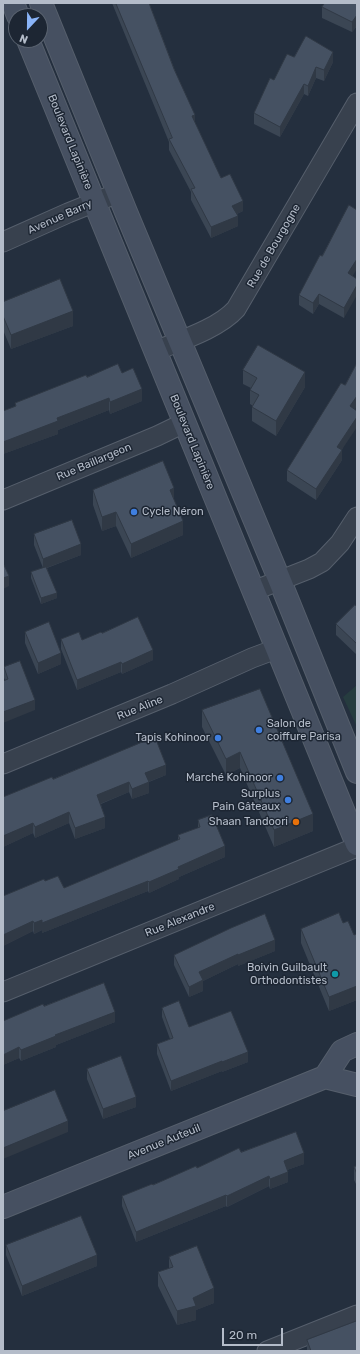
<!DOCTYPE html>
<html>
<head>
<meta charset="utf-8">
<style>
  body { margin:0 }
  #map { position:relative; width:360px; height:1354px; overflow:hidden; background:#242f3e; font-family:Rubik,sans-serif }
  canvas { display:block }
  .frame { position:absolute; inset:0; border:4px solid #b4bcc9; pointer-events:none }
  .north { position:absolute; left:8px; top:8px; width:40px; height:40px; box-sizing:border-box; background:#1d2633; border:1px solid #59626f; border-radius:50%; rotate:202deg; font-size:11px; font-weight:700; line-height:16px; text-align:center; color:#b4bcc9 }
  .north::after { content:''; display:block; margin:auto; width:14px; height:18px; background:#8ab4f8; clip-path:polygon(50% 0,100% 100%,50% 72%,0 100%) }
  .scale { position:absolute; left:222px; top:1328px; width:61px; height:18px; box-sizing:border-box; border:2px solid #b4bcc9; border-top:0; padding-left:5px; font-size:12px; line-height:14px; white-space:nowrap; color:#b4bcc9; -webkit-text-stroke:3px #1d2633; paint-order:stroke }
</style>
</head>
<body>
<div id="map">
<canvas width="360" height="1354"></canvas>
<div class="frame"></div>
<div class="north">N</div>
<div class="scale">20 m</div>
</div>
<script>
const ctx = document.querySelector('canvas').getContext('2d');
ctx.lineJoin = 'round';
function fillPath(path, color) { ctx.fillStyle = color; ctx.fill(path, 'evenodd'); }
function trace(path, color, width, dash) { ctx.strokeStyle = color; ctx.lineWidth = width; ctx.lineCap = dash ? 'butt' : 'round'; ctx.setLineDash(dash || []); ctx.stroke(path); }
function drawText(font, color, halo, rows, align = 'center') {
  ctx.font = font + ' Rubik,sans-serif'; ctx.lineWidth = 3; ctx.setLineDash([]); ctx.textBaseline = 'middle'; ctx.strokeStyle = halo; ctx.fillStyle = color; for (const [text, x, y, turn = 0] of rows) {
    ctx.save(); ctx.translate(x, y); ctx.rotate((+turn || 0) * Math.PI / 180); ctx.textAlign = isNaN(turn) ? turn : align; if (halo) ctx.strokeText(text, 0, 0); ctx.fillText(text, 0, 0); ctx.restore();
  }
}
fillPath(new Path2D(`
  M 357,685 L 357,727 L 343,697 Z`), '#263c3f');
const street = new Path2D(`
  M 3,242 L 68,213 L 118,193
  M 155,351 C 179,341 218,329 236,309 L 357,103
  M 3,500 L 157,436 L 184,423
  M 253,591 L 309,569 L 322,562 L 340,543 L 357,517
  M 3,764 L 172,694 L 252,658 L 276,649
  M 3,992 L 357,847
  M 267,1351 L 357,1315`);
const secondary = new Path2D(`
  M 13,3 L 18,16
  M 41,3 L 126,212 L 280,581 L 357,772
  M 28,40 L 357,844
  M 325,1077 L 357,1085
  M 3,1207 L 325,1077 L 342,1051 L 357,1044`);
trace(street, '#565f6c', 21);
trace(secondary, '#565f6c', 24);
trace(street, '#38414e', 19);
trace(secondary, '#465061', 22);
fillPath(new Path2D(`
  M 112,3 L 149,3 L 195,123 L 221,178 L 243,211 L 237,214 L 238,226 L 211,238 L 191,200 L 191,192 L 169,150 L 169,142 Z
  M 357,3 L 357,26 L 352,32 L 322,18 L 322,7 Z
  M 294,57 L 333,62 L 324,81 L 316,78 L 308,96 L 304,94 L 280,137 L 254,124 L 254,113 L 274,80 Z
  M 353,276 L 344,318 L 319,304 L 313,314 L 299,305 L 299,295 Z
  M 3,302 L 73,326 L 11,349 L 3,330 Z
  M 243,370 L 305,387 L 276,436 L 252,421 L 252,407 L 253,406 L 250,404 L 250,390 L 251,388 L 243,384 Z
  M 122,373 L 142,401 L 110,414 L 109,410 L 58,430 L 58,434 L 3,454 L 3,411 L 15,407 L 15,403 L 87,377 Z
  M 355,410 L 342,450 L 342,460 L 316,500 L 287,481 L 287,470 Z
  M 93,490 L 174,500 L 183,535 L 131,558 L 116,526 L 102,531 L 93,505 Z
  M 34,534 L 81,555 L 47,568 L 57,598 L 41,604 L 31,578 L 31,572 L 43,568 L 34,545 Z
  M 357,607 L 357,655 L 336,635 L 336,624 Z
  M 25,632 L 61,664 L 38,674 L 25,643 Z
  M 102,633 L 153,660 L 122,674 L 121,672 L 77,690 L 61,649 L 61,639 L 82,640 Z
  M 4,667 L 35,710 L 5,680 L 4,678 Z
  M 202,710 L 313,831 L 274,847 L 240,768 L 226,775 L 202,727 Z
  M 166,775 L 149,782 L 149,793 L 132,799 L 129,792 L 101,804 L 105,828 L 75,839 L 69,823 L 35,838 L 33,833 L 3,847 L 53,779 Z
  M 198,820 L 225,857 L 179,877 L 179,879 L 149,893 L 148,891 L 42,933 L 42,930 L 34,934 L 33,931 L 3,946 L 3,896 L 45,881 L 64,888 L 178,840 L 178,835 L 198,828 Z
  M 343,923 L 354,935 L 357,934 L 357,1000 L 329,1011 L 301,943 L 301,929 Z
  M 275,951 L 238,966 L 238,964 L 203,981 L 203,991 L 189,997 L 174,965 L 174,955 Z
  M 44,1006 L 115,1022 L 56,1045 L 56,1047 L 21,1061 L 19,1058 L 3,1065 L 3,1021 Z
  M 162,1008 L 189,1027 L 248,1062 L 222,1072 L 222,1071 L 171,1091 L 157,1054 L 157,1044 L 170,1039 L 162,1017 Z
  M 87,1069 L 136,1107 L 103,1119 L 87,1079 Z
  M 241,1152 L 304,1164 L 287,1170 L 288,1182 L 270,1189 L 269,1186 L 227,1207 L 226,1206 L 136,1242 L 122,1206 L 122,1196 L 197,1168 Z
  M 357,1166 L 357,1186 L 354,1180 L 354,1167 Z
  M 6,1245 L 97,1266 L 22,1296 L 6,1255 Z
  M 169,1257 L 214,1303 L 196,1310 L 196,1320 L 177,1325 L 158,1286 L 158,1272 L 169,1269 Z
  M 307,1340 L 357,1351 L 307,1351 Z`), '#3b4654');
fillPath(new Path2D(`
  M 357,15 L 357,26 L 352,32 L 352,22 Z
  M 333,52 L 333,62 L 324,81 L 324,70 Z
  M 316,67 L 316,78 L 308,96 L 308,86 Z
  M 304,84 L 304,94 L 280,137 L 280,127 Z
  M 195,115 L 195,125 L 192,116 Z
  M 243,201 L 243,211 L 232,216 L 232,206 Z
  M 238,216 L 238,226 L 211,238 L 211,227 Z
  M 357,259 L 357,269 L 348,283 L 348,273 Z
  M 357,285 L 357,295 L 344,318 L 344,308 Z
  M 319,294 L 319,304 L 313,314 L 313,303 Z
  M 73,311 L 73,326 L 11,349 L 11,335 Z
  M 305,372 L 305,387 L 276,436 L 276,421 Z
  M 142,389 L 142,401 L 110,414 L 110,402 Z
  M 357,396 L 357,406 L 350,417 L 350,406 Z
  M 109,398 L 109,410 L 58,430 L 58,434 L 3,454 L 3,442 L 57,418 Z
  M 357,417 L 357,427 L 337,457 L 337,447 Z
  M 342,450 L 342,460 L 316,500 L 316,489 Z
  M 174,488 L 174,502 L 170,490 Z
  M 116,512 L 116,526 L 102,531 L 102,517 Z
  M 183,521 L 183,535 L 131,558 L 131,544 Z
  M 81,544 L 81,555 L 43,569 L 43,559 Z
  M 9,576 L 9,586 L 3,589 L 3,578 Z
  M 57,593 L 57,598 L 41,604 L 41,598 Z
  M 153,650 L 153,660 L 122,674 L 122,664 Z
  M 61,653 L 61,664 L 38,674 L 38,663 Z
  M 121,662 L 121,672 L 77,690 L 77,680 Z
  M 35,700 L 35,710 L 3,723 L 3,712 Z
  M 240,752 L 240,768 L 226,775 L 226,759 Z
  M 166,765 L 166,775 L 145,783 L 145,773 Z
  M 129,782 L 129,792 L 97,805 L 97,795 Z
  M 149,782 L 149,793 L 132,799 L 132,789 Z
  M 69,812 L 69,823 L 35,838 L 35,827 Z
  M 313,814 L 313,831 L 274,847 L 274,830 Z
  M 105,817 L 105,828 L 75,839 L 75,828 Z
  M 33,823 L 33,833 L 3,847 L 3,836 Z
  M 225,846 L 225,857 L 179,877 L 179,879 L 149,893 L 149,882 L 178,867 Z
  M 148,881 L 148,891 L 42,933 L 42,923 Z
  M 42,920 L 42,930 L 34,934 L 34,923 Z
  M 33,921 L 33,931 L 3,946 L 3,935 Z
  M 275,940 L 275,951 L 238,966 L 238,955 Z
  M 238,954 L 238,964 L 203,981 L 203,991 L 189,997 L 189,987 L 199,972 Z
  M 357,986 L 357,1000 L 329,1011 L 329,997 Z
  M 115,1012 L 115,1022 L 56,1045 L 56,1047 L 21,1061 L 21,1050 L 55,1035 Z
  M 19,1047 L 19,1058 L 3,1065 L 3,1055 Z
  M 248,1052 L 248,1062 L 222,1072 L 222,1062 Z
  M 222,1061 L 222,1071 L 171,1091 L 171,1081 Z
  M 136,1097 L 136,1107 L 103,1119 L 103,1109 Z
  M 68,1121 L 68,1132 L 3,1159 L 3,1148 Z
  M 304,1153 L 304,1164 L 284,1171 L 284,1161 Z
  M 288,1172 L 288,1182 L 270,1189 L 270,1179 Z
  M 269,1176 L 269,1186 L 227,1207 L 227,1196 Z
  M 226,1195 L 226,1206 L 136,1242 L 136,1232 Z
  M 97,1255 L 97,1266 L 22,1296 L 22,1286 Z
  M 214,1288 L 214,1303 L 196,1310 L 196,1320 L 177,1325 L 177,1311 L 193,1298 Z`), '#303945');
const building = new Path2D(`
  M 116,3 L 149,3 L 174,69 L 195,115 L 192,116 L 221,178 L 230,174 L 243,201 L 232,206 L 238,216 L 211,227 L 191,189 L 195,188 L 169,139 L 172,138 Z
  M 325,3 L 357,3 L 357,15 L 352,22 L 322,7 Z
  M 306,36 L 333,52 L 324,70 L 316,67 L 308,86 L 304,84 L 280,127 L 254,113 L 270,78 L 274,80 L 287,54 L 294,57 Z
  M 349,205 L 357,210 L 357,259 L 348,273 L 357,279 L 357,285 L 344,308 L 319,294 L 313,303 L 299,295 L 320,255 L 322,256 Z
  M 60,279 L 73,311 L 11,335 L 3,316 L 3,302 Z
  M 258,345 L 305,372 L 276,421 L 252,407 L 259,395 L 250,390 L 257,378 L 243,370 Z
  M 357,363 L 357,396 L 350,406 L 357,411 L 357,417 L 337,447 L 342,450 L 316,489 L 287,470 L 341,383 L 345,385 Z
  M 118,364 L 122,373 L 133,368 L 142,389 L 110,402 L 109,398 L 57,418 L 58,421 L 3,442 L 3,411 L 16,406 L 15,403 L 86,375 L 87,377 Z
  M 163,461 L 174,488 L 170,490 L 183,521 L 131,544 L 116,512 L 102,517 L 93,490 Z
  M 72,520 L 81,544 L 43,559 L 34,534 Z
  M 3,563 L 9,576 L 3,578 Z
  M 46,567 L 57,593 L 41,598 L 31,572 Z
  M 355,605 L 357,607 L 357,644 L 336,624 Z
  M 138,617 L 153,650 L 122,664 L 121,662 L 77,680 L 61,639 L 79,632 L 82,640 L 101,632 L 102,633 Z
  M 49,622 L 61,653 L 38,663 L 25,632 Z
  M 20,661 L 35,700 L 3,712 L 3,681 L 8,679 L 4,667 Z
  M 260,689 L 313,814 L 274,830 L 240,752 L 226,759 L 202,710 Z
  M 155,737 L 166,765 L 145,773 L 149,782 L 132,789 L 129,782 L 97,795 L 105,817 L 75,828 L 69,812 L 35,827 L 33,823 L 3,836 L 3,797 L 52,777 L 53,779 Z
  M 212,815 L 225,846 L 178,867 L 179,869 L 149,882 L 148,881 L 42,923 L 42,920 L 34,923 L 33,921 L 3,935 L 3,896 L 44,879 L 45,881 L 58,876 L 64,888 L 180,839 L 178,835 L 200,827 L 198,820 Z
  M 339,913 L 343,923 L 348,921 L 354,935 L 357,934 L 357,986 L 329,997 L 301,929 Z
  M 265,914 L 275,940 L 238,955 L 238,954 L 199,972 L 203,980 L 189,987 L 174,955 L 231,928 Z
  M 104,983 L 115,1012 L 55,1035 L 56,1036 L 21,1050 L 19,1047 L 3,1055 L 3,1021 L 43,1004 L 44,1006 Z
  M 179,1001 L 189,1027 L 231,1011 L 248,1052 L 222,1062 L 222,1061 L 171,1081 L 157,1044 L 173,1038 L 162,1008 Z
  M 121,1056 L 136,1097 L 103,1109 L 87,1069 Z
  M 55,1090 L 68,1121 L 3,1148 L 3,1111 Z
  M 296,1132 L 304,1153 L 284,1161 L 288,1172 L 270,1179 L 269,1176 L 227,1196 L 226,1195 L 136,1232 L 122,1196 L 152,1184 L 153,1185 L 196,1166 L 197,1168 L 239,1148 L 241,1152 Z
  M 357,1166 L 357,1174 L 354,1167 Z
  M 81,1216 L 97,1255 L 22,1286 L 6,1245 Z
  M 197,1246 L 214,1288 L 193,1298 L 196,1306 L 177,1311 L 158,1272 L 173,1267 L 169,1257 Z
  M 357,1321 L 357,1351 L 311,1351 L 307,1340 Z`);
fillPath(building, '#455162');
trace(building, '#303945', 1);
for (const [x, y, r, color] of [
  [134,512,4,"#3f7fe0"],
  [259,730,4,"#3f7fe0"],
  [218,738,4,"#3f7fe0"],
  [280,778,4,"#3f7fe0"],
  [288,800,4,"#3f7fe0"],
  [296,822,4,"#e8710a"],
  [335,974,4,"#0f9aa8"]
]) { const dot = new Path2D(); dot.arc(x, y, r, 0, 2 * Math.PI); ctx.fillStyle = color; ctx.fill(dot); trace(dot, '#1d2633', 1.5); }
drawText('11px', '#b4bcc9', '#1d2633', [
  ["Boulevard Lapinière",70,142,68],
  ["Avenue Barry",60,217,-24],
  ["Rue de Bourgogne",274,246,-60],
  ["Boulevard Lapinière",192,442,68],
  ["Rue Baillargeon",94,462,-23],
  ["Rue Aline",140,708,-22],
  ["Rue Alexandre",180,920,-22],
  ["Avenue Auteuil",164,1142,-22]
]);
drawText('11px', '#b4bcc9', '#1d2633', [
  ["Cycle Néron",142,512,"left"],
  ["Salon de",267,724,"left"],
  ["coiffure Parisa",267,737,"left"],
  ["Tapis Kohinoor",210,738],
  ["Marché Kohinoor",272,778],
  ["Surplus",280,794],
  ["Pain Gâteaux",280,807],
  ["Shaan Tandoori",288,822],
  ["Boivin Guilbault",327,968],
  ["Orthodontistes",327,981]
], 'right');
</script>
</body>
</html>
